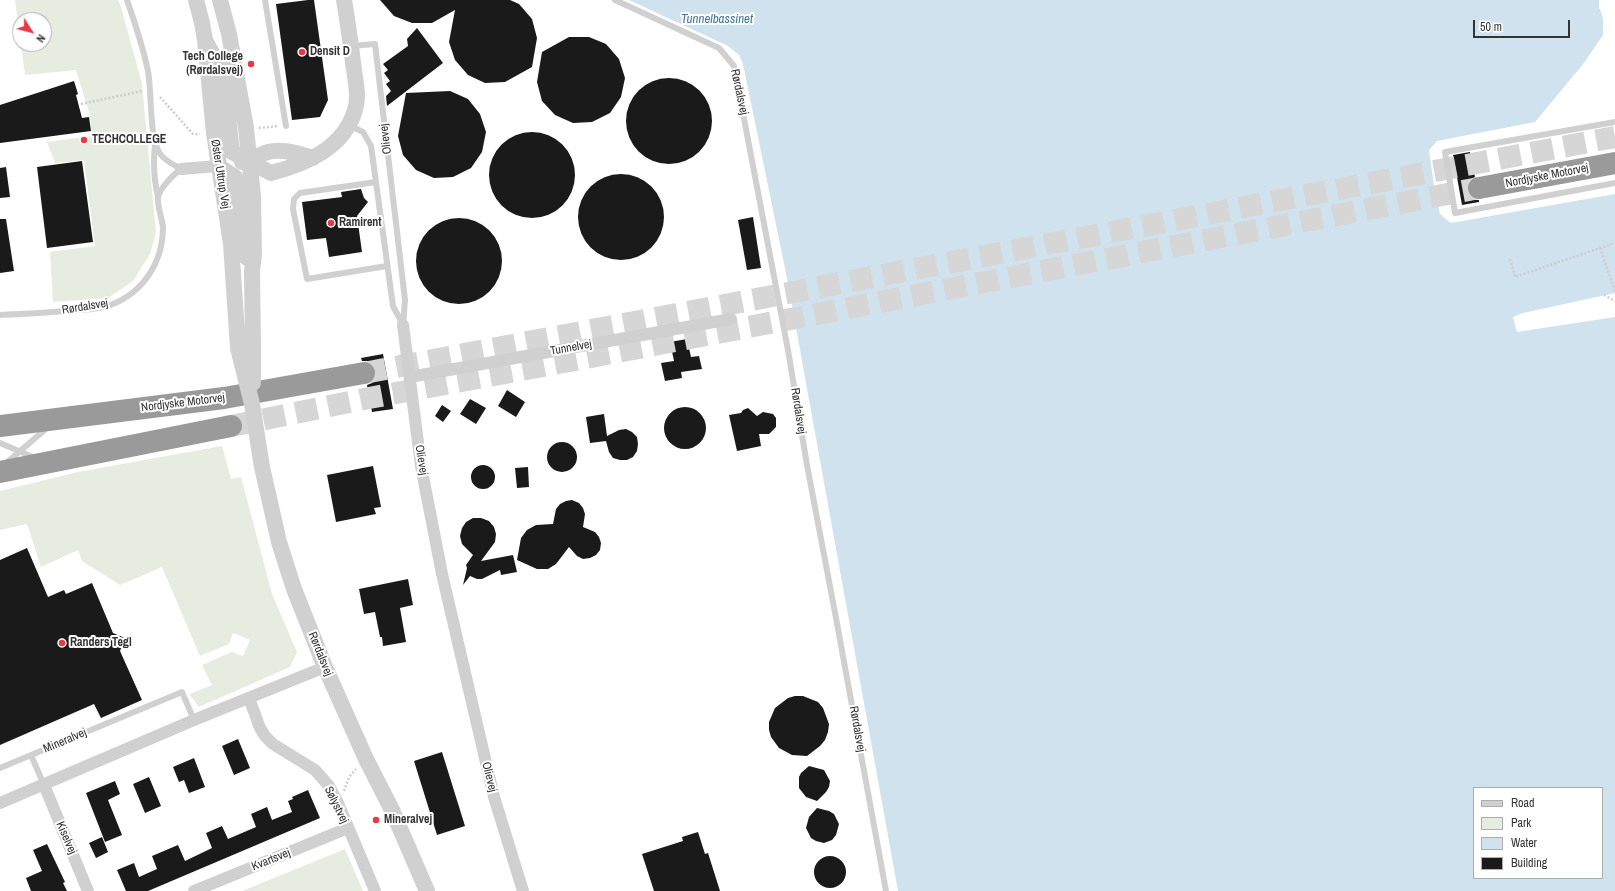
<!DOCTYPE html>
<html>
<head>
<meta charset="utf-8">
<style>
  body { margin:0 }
  #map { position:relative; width:1615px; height:891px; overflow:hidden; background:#fff; font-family:"Archivo Narrow",sans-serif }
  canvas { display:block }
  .legend { position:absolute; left:1473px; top:787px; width:130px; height:92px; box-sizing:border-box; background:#fff; border:1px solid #adadad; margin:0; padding:5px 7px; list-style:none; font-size:12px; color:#333 }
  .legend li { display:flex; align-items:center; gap:8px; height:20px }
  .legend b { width:20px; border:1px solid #adadad }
  .north { position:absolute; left:12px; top:12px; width:40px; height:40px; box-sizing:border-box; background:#fff; border:1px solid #adadad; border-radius:50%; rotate:126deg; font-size:11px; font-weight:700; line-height:16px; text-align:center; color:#333 }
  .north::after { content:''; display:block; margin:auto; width:14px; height:18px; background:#e63946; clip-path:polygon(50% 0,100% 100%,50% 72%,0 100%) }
  .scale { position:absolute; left:1473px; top:20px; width:97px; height:18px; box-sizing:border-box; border:2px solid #333; border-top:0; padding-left:5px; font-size:12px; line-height:14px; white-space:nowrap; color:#333; -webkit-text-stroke:3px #fff; paint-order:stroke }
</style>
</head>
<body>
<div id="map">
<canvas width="1615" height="891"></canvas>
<ul class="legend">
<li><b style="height:5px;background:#d0d0d0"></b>Road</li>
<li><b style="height:11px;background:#e6ecdf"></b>Park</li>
<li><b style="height:11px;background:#cfe2ee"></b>Water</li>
<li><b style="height:11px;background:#1a1a1a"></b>Building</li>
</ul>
<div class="north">N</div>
<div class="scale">50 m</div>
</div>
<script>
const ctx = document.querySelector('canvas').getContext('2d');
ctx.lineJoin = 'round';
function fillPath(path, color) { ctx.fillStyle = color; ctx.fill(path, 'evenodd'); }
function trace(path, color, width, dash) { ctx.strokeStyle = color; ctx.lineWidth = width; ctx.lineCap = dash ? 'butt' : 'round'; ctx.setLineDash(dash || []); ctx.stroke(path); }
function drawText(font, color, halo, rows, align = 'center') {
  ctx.font = font + ' "Archivo Narrow",sans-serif'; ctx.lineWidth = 4; ctx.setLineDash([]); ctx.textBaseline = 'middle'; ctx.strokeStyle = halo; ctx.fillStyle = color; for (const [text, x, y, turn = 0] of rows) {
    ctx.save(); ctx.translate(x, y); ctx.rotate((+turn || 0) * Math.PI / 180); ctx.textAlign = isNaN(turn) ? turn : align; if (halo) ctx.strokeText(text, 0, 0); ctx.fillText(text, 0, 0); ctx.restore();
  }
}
fillPath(new Path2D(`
  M 15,0 L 118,0 L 121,7 L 142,84 L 156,233 L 150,254 L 133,281 L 108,298 L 53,302 L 50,252 L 95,246 L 84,160 L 55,163 L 47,142 L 92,136 L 90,116 L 76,70 L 25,75 L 21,44 L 44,44 L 44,20 L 20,20 L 20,35 Z
  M 222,446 L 231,479 L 241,477 L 272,594 L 297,652 L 290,667 L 199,707 L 189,694 L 212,685 L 202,665 L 232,652 L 243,656 L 250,640 L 233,633 L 229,644 L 200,656 L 162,567 L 120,585 L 82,561 L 78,550 L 41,567 L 27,524 L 0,530 L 0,491 L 78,472 Z
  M 345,849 L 363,891 L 242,891 Z`), '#e6ecdf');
fillPath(new Path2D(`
  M 629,0 L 1599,0 L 1599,7 L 1603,18 L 1603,35 L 1584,63 L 1535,122 L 1437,141 L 1429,150 L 1434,185 L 1440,214 L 1451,223 L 1615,194 L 1615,293 L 1523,313 L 1513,317 L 1517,332 L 1615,317 L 1615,891 L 898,891 L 787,278 L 743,64 L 739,55 L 728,46 ZM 1474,788 L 1602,788 L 1602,878 L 1474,878 Z`), '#cfe2ee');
fillPath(new Path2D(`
  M 308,0 L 314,0 L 328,100 L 320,117 L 292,120 L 276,4 Z
  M 380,0 L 510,0 L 519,4 L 532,19 L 537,38 L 532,67 L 505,82 L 485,83 L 468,75 L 455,60 L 449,42 L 455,10 L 432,23 L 412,23 L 394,16 Z
  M 417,28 L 443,63 L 387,106 L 386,96 L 391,91 L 386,84 L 390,81 L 384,73 L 388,70 L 383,64 L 408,46 L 407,39 Z
  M 569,37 L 589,37 L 606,44 L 619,59 L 625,78 L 621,97 L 610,113 L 592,122 L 573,123 L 555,115 L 542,101 L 537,82 L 542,52 Z
  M626 121a43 43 0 1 1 86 0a43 43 0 1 1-86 0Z
  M 74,81 L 78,94 L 76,95 L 82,118 L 89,117 L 91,131 L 0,143 L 0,105 Z
  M 450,91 L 468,99 L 480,114 L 486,132 L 482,152 L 471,168 L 453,177 L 434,178 L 416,170 L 403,155 L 398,136 L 406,93 Z
  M489 175a43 43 0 1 1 86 0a43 43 0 1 1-86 0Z
  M 1470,152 L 1475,177 L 1471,179 L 1467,183 L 1467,191 L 1470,196 L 1474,200 L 1479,200 L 1479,202 L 1462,205 L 1453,155 Z
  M 82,161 L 93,242 L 47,248 L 37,167 Z
  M 6,167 L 10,197 L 0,198 L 0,168 Z
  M578 217a43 43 0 1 1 86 0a43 43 0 1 1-86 0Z
  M 361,189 L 364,198 L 368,202 L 357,216 L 362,252 L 329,257 L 326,238 L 307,240 L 302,202 L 342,197 L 341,192 Z
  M 753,217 L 761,268 L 747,270 L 738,220 Z
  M416 261a43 43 0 1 1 86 0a43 43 0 1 1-86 0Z
  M 0,219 L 6,219 L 14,271 L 0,273 Z
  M 687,339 L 691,357 L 699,356 L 702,369 L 681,372 L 682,378 L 665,381 L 661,363 L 674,361 L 670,342 Z
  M 383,354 L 393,409 L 372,412 L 367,385 L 372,383 L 376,378 L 376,370 L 373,365 L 368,361 L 362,361 L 361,358 Z
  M 507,390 L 525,402 L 516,417 L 498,406 Z
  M 470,399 L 486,408 L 476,424 L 460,414 Z
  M 442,405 L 451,411 L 443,422 L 435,416 Z
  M664 428a21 21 0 1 1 42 0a21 21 0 1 1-42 0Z
  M 748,408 L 757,416 L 763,412 L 773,414 L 776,418 L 776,427 L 769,434 L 759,434 L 761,446 L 737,451 L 729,415 L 741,413 L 743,410 Z
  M 604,414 L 607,436 L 619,430 L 626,429 L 632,432 L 637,437 L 638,444 L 637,451 L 633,457 L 627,460 L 620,460 L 613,458 L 609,452 L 606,441 L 590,443 L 586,417 Z
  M547 457a15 15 0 1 1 30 0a15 15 0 1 1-30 0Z
  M471 477a12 12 0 1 1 24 0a12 12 0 1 1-24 0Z
  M 373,466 L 381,507 L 374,508 L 376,514 L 336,522 L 327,475 Z
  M 528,467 L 529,487 L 517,488 L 515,468 Z
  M 572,500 L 579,503 L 583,508 L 585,514 L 583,527 L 595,532 L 599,537 L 601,543 L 600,550 L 596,555 L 590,558 L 583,559 L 577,556 L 569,547 L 556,564 L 548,569 L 537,569 L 517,560 L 521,538 L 527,530 L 536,525 L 553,524 L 556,509 L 560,504 L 566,501 Z
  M 473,518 L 481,518 L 489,521 L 494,527 L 496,534 L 495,542 L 481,561 L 513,555 L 517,572 L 501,575 L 500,570 L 482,579 L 477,579 L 470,576 L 463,585 L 467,568 L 466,565 L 473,555 L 462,544 L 460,536 L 462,528 L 466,522 Z
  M 27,548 L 48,597 L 64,590 L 66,594 L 92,583 L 113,633 L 125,638 L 120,651 L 142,700 L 101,718 L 94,704 L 0,745 L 0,560 Z
  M 408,579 L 413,605 L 400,608 L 406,642 L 383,646 L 382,637 L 380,637 L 375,612 L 364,614 L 359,589 Z
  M 795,696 L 803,696 L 818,702 L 823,708 L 829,724 L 828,732 L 825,740 L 820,746 L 807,756 L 792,755 L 779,748 L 771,737 L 769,730 L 769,722 L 775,708 L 788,698 Z
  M 238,739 L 250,768 L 234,775 L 222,746 Z
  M 442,752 L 465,826 L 437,835 L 414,761 Z
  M 194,758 L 205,787 L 189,793 L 184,780 L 179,782 L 173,767 Z
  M 809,766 L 824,770 L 830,781 L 829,787 L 826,792 L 817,801 L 806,797 L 799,788 L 799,777 L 801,773 Z
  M 149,777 L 161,806 L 145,813 L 133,784 Z
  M 115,781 L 120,794 L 108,800 L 122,835 L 105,842 L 86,793 Z
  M 308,790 L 320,818 L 148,891 L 126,891 L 117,870 L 134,863 L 139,877 L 157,869 L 152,856 L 178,845 L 185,861 L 212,848 L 206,833 L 222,826 L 228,839 L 256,827 L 251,814 L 267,807 L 272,820 L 292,812 L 288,801 L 293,799 L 292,797 Z
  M 817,808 L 829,811 L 834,814 L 839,824 L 836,835 L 832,840 L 824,843 L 816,841 L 811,838 L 806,828 L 809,817 Z
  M 698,832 L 705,854 L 708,853 L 720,891 L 654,891 L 642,854 L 683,841 L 682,837 Z
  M 102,837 L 108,852 L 96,858 L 89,843 Z
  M 47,844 L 65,882 L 63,883 L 67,891 L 31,891 L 26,878 L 42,871 L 33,850 Z
  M814 872a16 16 0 1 1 32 0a16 16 0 1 1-32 0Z`), '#1a1a1a');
trace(new Path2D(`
  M 364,373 L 1615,137
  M 231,426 L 369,398 L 554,364 L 1479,188`), '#d6d6d6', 22, [22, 11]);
trace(new Path2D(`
  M 160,97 L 193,134 L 200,134
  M 81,104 L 142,91
  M 259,128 L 278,126
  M 1600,248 L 1615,291
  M 1510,259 L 1515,277 L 1615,243
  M 1604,295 L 1615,301
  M 344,791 L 349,777 L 356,769`), '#cdcdcd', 2.5, [2, 2]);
trace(new Path2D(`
  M 265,0 L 286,126
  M 615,0 L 719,48 L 734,66 L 788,350 L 807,465 L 836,618 L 886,891
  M 351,46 L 375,44 L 405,300 L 403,325
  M 1615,122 L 1445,152 L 1455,213 L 1615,183
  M 349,125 L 363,132 L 371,146 L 393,306 L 403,325
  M 155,145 C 153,162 154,180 158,197
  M 376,182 L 300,193 L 294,199 L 293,209 L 307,279 L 387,266
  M 0,315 C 21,314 43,313 64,311 C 77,310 91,310 104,307 C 140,297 163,265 163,227 C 162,218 157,206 158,197 C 160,188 174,174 181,169 C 174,165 163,160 159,152 C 149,134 152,93 148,71 C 143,47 135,23 127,0
  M 0,443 L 35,458
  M 5,464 L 47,428
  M 31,755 L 44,785
  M 0,768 L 182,692 L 194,720`), '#d0d0d0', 6);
trace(new Path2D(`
  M 181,169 L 218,166
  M 403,325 L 421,466 L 442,574 L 494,797 L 523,891
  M 410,377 L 731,319
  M 249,698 L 260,728 L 265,736 L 273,744 L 315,770 L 329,786 L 338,803 L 375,891
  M 44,785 L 88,891
  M 0,803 L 194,720 L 325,667
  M 194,891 L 348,828`), '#d0d0d0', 12);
trace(new Path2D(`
  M 196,0 L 202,23 L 205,40 L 214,133 L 231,244 L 238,348
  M 220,0 L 229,34 L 246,128 L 253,196 L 254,254 L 252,271 L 253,347
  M 205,40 L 223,74 L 232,152 L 271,173 C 306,164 344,148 355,110 C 359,98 356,83 354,70 C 351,47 348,23 344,0
  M 242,162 C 252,161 259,154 268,152 C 283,148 299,154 313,158
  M 218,166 L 235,177 L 244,250 L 247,258
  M 262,467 L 279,542 L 294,589 L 325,667 L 366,759 L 392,810 L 427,891`), '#d0d0d0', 16);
trace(new Path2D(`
  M 1479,188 L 1615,163
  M 0,426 L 224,398 L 364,373
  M 0,472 L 231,426`), '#9a9a9a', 22);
trace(new Path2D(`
  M 238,348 L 252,404 L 262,467
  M 253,383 L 253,347`), '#d0d0d0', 16);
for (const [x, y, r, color] of [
  [302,52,4,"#e63946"],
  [251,64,4,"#e63946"],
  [84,140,4,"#e63946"],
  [331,223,4,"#e63946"],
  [62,643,4,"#e63946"],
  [376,820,4,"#e63946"]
]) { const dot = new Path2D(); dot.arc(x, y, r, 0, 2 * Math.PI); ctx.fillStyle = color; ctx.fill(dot); trace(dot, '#fff', 1.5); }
drawText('bold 12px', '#333', '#fff', [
  ["Densit D",310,52],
  ["Tech College",243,57,"right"],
  ["(Rørdalsvej)",243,71,"right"],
  ["TECHCOLLEGE",92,140],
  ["Ramirent",339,223],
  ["Randers Tegl",70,643],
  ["Mineralvej",384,820]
], 'left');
drawText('12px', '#333', '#fff', [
  ["Rørdalsvej",739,92,78],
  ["Olievej",386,139,-97],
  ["Øster Uttrup Vej",220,174,81],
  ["Nordjyske Motorvej",1547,176,-11],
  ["Rørdalsvej",85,307,-9],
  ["Tunnelvej",571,348,-10],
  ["Nordjyske Motorvej",183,403,-7],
  ["Rørdalsvej",798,411,81],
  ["Olievej",421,460,81],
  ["Rørdalsvej",320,654,68],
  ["Rørdalsvej",857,729,80],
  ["Mineralvej",65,741,-23],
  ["Olievej",489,777,76],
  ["Sølystvej",336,805,64],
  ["Kiselvej",66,838,67],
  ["Kvartsvej",271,860,-22]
]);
drawText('italic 13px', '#3f7597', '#fff', [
  ["Tunnelbassinet",717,20]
]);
</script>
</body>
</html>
